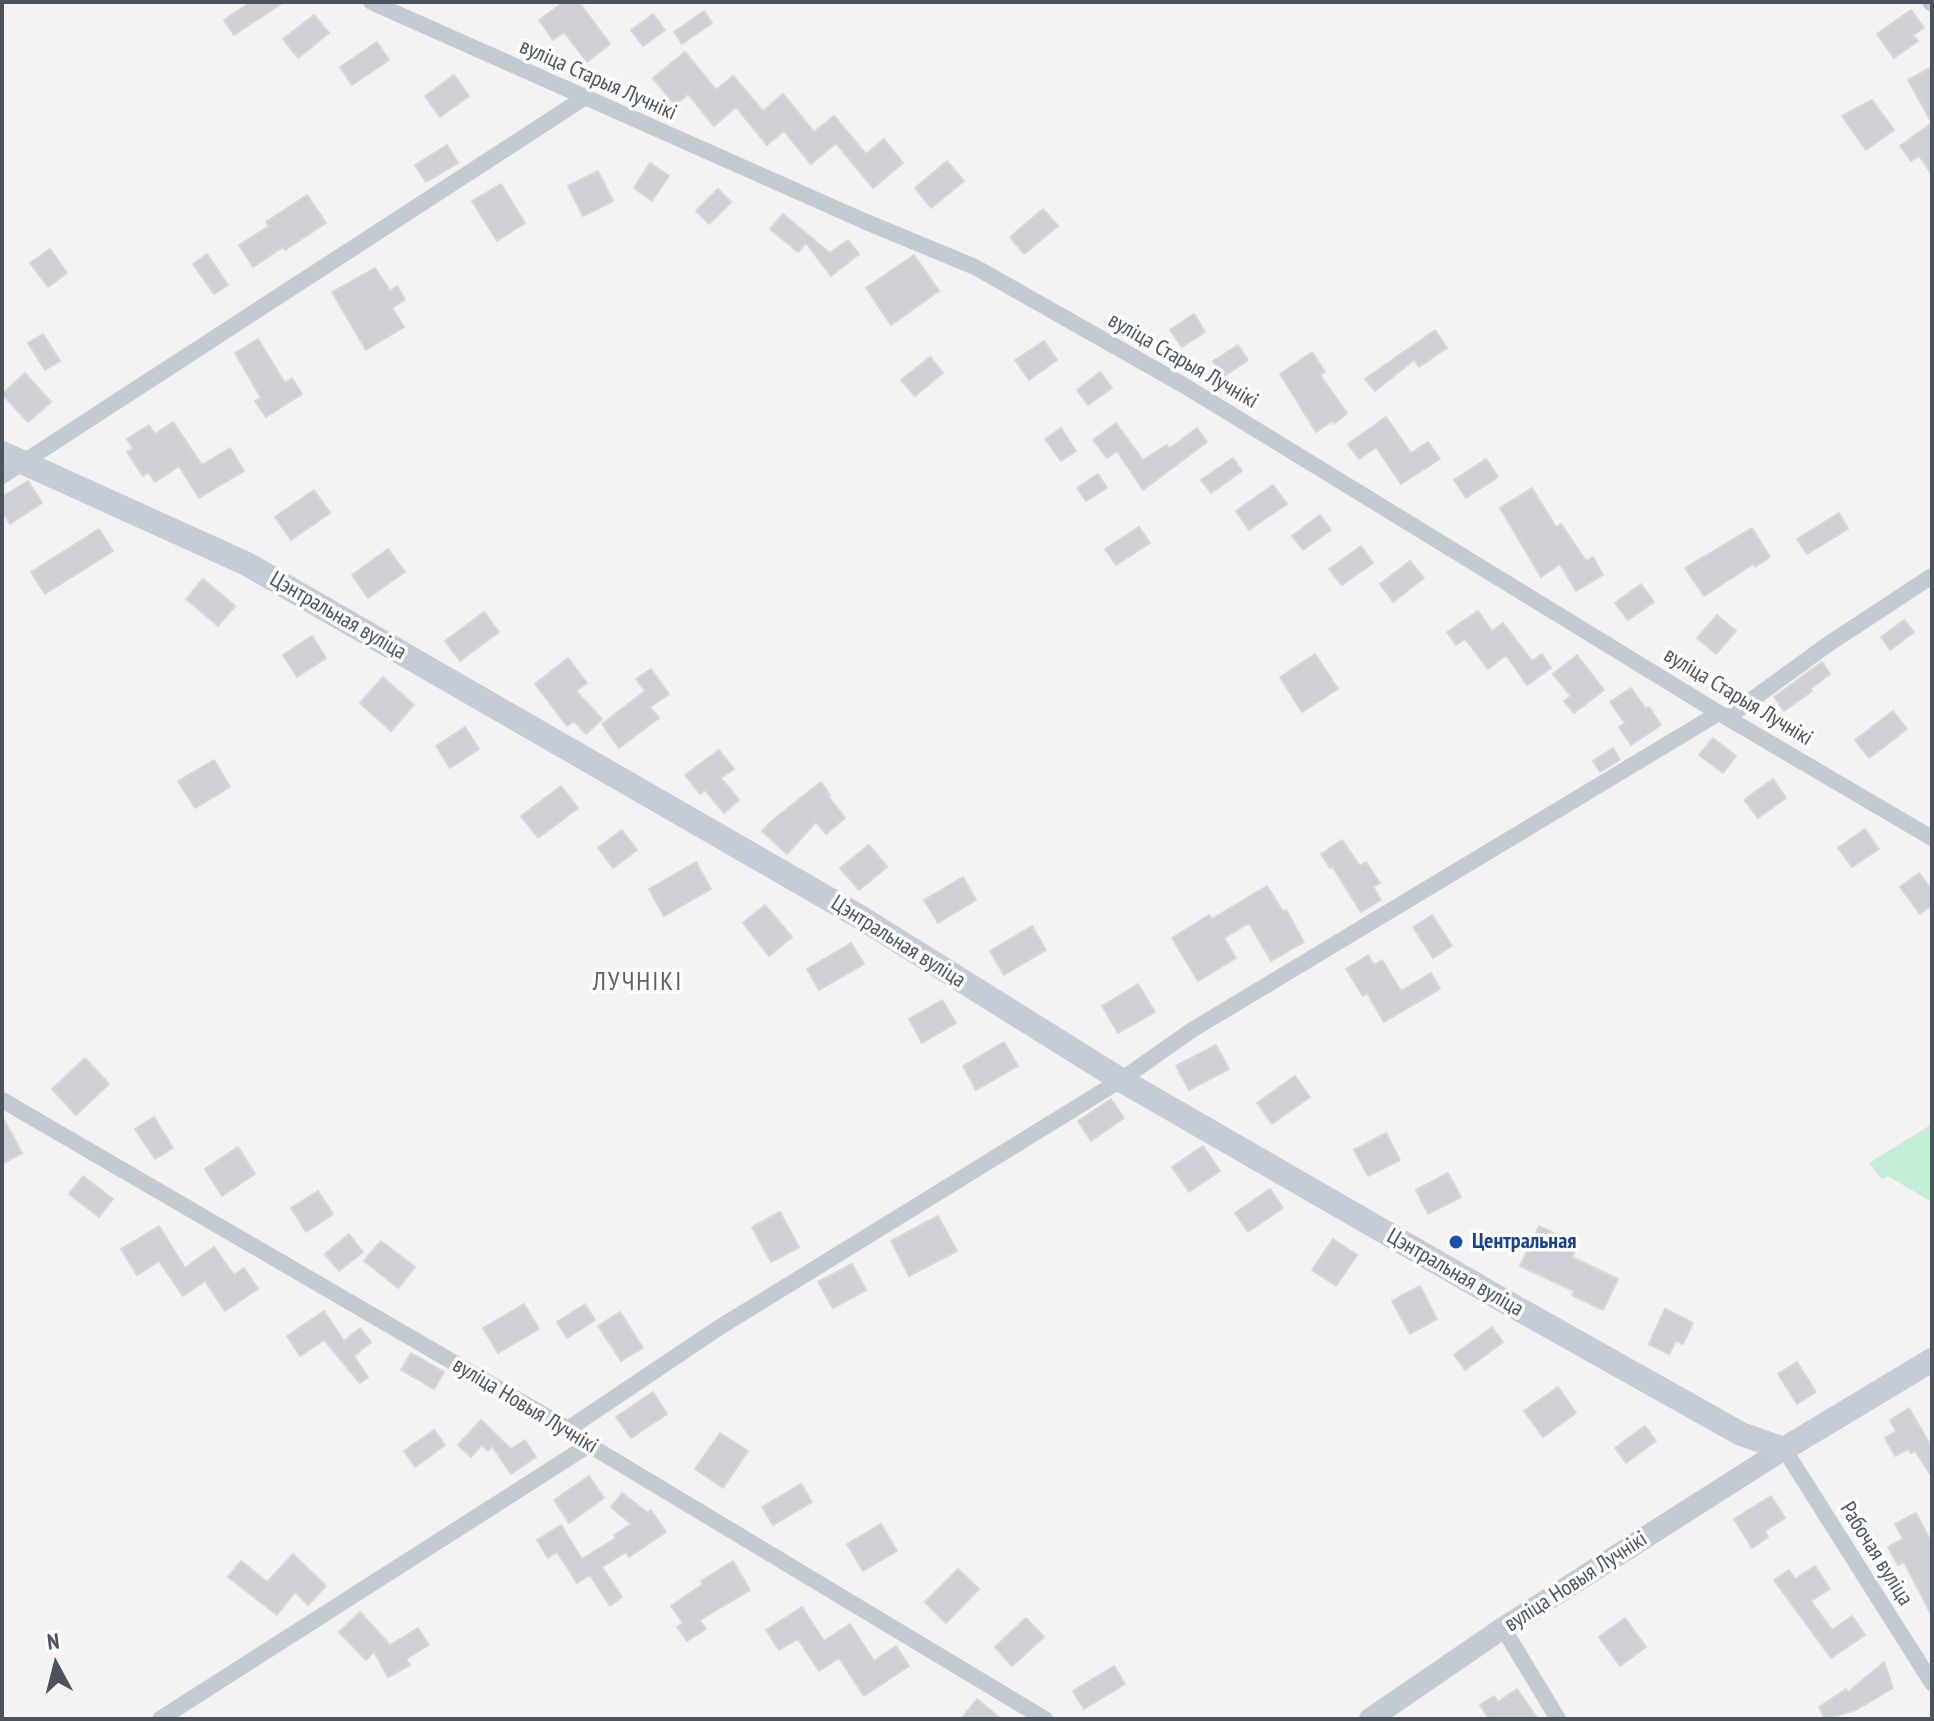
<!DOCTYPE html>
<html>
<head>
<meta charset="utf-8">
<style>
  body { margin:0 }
  #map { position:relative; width:1934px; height:1721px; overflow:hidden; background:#f4f2f2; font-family:"PT Sans Narrow",sans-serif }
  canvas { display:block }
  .frame { position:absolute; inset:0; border:4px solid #4a535e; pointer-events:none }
  .north { position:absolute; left:16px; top:1625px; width:80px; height:80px; -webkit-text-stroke:6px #fff; paint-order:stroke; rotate:353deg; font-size:22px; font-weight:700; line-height:32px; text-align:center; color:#4a535e }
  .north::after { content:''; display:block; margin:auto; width:28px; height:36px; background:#4a535e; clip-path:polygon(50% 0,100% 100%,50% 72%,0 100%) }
</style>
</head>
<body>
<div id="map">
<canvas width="1934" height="1721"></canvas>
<div class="frame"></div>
<div class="north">N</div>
</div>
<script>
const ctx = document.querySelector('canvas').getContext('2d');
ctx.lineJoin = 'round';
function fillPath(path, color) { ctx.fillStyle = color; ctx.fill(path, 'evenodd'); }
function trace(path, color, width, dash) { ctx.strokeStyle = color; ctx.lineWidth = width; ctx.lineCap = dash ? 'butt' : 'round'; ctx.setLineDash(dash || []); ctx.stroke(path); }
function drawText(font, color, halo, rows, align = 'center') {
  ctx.font = font + ' "PT Sans Narrow",sans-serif'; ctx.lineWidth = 7; ctx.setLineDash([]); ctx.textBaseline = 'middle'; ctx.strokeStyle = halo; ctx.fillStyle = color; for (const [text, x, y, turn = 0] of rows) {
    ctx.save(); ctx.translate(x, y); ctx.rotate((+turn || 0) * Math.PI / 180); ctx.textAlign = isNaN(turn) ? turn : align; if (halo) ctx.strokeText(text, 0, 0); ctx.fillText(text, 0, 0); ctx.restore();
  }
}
fillPath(new Path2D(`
  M 1932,1124 L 1932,1202 L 1888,1176 L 1882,1179 L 1869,1163 Z`), '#c3eed6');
const building = new Path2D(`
  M 251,2 L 284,2 L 234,35 L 224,20 Z
  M 564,2 L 579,2 L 610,44 L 587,62 L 564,32 L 553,40 L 539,20 Z
  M 1911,10 L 1924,28 L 1913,35 L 1918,41 L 1894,58 L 1877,34 Z
  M 704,11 L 712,23 L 682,44 L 674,32 Z
  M 653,14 L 665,30 L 643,46 L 631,30 Z
  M 314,15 L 329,33 L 298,58 L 283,39 Z
  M 377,42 L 389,60 L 352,85 L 340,67 Z
  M 685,52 L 716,90 L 733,76 L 763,111 L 783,94 L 814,132 L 834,116 L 866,154 L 884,139 L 903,163 L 873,188 L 836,143 L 811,164 L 784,131 L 767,145 L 736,107 L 714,126 L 688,94 L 675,105 L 653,78 Z
  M 1932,67 L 1932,175 L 1919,156 L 1911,161 L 1900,146 L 1932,123 L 1908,80 Z
  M 454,75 L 469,96 L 440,117 L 425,96 Z
  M 1872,100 L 1894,130 L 1866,150 L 1842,116 Z
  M 447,145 L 458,163 L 426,182 L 415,165 Z
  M 947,161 L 964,181 L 931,208 L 915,188 Z
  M 650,163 L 669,176 L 652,201 L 634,188 Z
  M 598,171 L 613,201 L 583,216 L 568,186 Z
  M 501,184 L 525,223 L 497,241 L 472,201 Z
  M 718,189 L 731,202 L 709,224 L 696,211 Z
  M 307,195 L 326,223 L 285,250 L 283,247 L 253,267 L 239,245 L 269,226 L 266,222 Z
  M 1043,209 L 1058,226 L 1024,254 L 1010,237 Z
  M 783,214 L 830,253 L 848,240 L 859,254 L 831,276 L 806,243 L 798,252 L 770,229 Z
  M 50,249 L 67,273 L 48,287 L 30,263 Z
  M 207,254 L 228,285 L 214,294 L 193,264 Z
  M 914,255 L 939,291 L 891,325 L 866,288 Z
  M 375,268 L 390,291 L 397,286 L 405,300 L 392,308 L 404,327 L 366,350 L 332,292 Z
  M 1194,314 L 1205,332 L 1182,347 L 1170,330 Z
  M 1435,330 L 1447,348 L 1419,367 L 1414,360 L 1375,391 L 1365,379 Z
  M 43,334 L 60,361 L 45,370 L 28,343 Z
  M 258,339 L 285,383 L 292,378 L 302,394 L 266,417 L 255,401 L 261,398 L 235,353 Z
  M 1044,341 L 1057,360 L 1029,380 L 1015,360 Z
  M 1238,345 L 1248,360 L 1223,377 L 1213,361 Z
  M 1312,352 L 1325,372 L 1320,375 L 1347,413 L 1334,424 L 1332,421 L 1316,432 L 1280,374 Z
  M 930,357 L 943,373 L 915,396 L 901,380 Z
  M 1100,372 L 1112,388 L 1088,405 L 1077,390 Z
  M 25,373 L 51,402 L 28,422 L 2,394 Z
  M 1386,417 L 1411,453 L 1428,442 L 1440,459 L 1401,484 L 1376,447 L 1359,459 L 1348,444 Z
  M 173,422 L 202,465 L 230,448 L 244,471 L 199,498 L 179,466 L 155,482 L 148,472 L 143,476 L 127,452 L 133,448 L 127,439 L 149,425 L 155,434 Z
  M 1116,423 L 1143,460 L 1167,445 L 1169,449 L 1197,428 L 1207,442 L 1143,490 L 1117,451 L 1107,458 L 1093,440 Z
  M 1061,428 L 1076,451 L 1061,461 L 1045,439 Z
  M 1233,458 L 1242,471 L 1211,493 L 1201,480 Z
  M 1486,459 L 1498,477 L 1466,498 L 1454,480 Z
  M 1098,474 L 1107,488 L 1086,501 L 1077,488 Z
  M 28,481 L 42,503 L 10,524 L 2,511 L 2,497 Z
  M 1273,485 L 1287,504 L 1249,530 L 1236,511 Z
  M 1532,488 L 1556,527 L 1561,524 L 1586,561 L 1593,557 L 1603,575 L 1576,591 L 1560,564 L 1541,577 L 1500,508 Z
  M 314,490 L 330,513 L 291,540 L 275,517 Z
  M 1839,513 L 1848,529 L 1807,554 L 1797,539 Z
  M 1320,515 L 1331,530 L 1303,550 L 1292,536 Z
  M 1139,527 L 1150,543 L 1116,565 L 1105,549 Z
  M 1752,528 L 1770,557 L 1755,567 L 1753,564 L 1704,596 L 1685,568 Z
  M 99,529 L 113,551 L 45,594 L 31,572 Z
  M 1361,546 L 1373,563 L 1342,585 L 1329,569 Z
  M 388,549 L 405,572 L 368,598 L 352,575 Z
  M 1410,561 L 1424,578 L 1393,602 L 1380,584 Z
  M 203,579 L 235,606 L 218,626 L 186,599 Z
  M 1641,584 L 1654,602 L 1628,620 L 1615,603 Z
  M 1478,611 L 1492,631 L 1503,623 L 1532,661 L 1542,654 L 1551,668 L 1527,685 L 1506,655 L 1488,669 L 1465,639 L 1456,645 L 1447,632 Z
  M 484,612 L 499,632 L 460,661 L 445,641 Z
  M 1717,615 L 1736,631 L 1716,654 L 1697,638 Z
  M 1904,620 L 1914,632 L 1890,650 L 1881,637 Z
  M 312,636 L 326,658 L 297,677 L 283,655 Z
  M 1315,654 L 1338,689 L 1302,712 L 1280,677 Z
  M 1577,655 L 1604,690 L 1574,713 L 1564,701 L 1571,696 L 1553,674 Z
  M 568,658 L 587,683 L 576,691 L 602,719 L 586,734 L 574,721 L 567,726 L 535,684 Z
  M 1822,662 L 1830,674 L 1810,689 L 1812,691 L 1784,711 L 1774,697 Z
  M 651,669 L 669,694 L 650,707 L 659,718 L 619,748 L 602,724 L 645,691 L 636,679 Z
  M 383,677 L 414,705 L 391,731 L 360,703 Z
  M 1631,688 L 1646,709 L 1649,707 L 1661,725 L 1631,745 L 1619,727 L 1625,723 L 1610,702 Z
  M 1893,711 L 1907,729 L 1869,758 L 1855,740 Z
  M 465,727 L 479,749 L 450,768 L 436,746 Z
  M 1713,738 L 1736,756 L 1723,773 L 1699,755 Z
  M 1613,748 L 1620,760 L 1600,772 L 1593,761 Z
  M 719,750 L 734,769 L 721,778 L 739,800 L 724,813 L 705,790 L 700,794 L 685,775 Z
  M 214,760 L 230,787 L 195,808 L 178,781 Z
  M 1773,779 L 1786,798 L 1758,818 L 1744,800 Z
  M 821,782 L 830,795 L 828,796 L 845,818 L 826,834 L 816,822 L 787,854 L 762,831 L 774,819 Z
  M 561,786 L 578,808 L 538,838 L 521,816 Z
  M 1865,829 L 1879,849 L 1852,867 L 1838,848 Z
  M 622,830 L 637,850 L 613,868 L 598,848 Z
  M 1342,840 L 1360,866 L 1366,862 L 1380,883 L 1373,887 L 1381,900 L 1361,912 L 1332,866 L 1330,868 L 1321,854 Z
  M 869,845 L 887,867 L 859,890 L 840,868 Z
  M 696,862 L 711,889 L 664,916 L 649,889 Z
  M 1919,873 L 1932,890 L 1932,905 L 1920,914 L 1900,887 Z
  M 963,877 L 976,900 L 938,923 L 924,900 Z
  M 1267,886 L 1283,912 L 1286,910 L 1304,942 L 1271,961 L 1249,923 L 1224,938 L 1236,958 L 1198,981 L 1172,938 L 1209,915 L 1212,919 Z
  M 765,905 L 792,937 L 769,956 L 743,923 Z
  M 1432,915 L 1452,946 L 1433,958 L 1413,927 Z
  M 1032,926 L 1046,950 L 1004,975 L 990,951 Z
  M 851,943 L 864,964 L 819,990 L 807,969 Z
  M 1368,955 L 1374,965 L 1382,960 L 1401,991 L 1431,973 L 1440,989 L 1384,1022 L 1367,993 L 1363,996 L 1346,969 Z
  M 1138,984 L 1155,1012 L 1118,1033 L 1102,1006 Z
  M 942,1000 L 956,1023 L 922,1043 L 909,1019 Z
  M 1004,1042 L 1018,1066 L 976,1090 L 963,1066 Z
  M 1216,1045 L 1229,1069 L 1189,1090 L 1176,1066 Z
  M 85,1058 L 109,1084 L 76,1115 L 52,1089 Z
  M 1295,1076 L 1310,1097 L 1272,1124 L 1257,1103 Z
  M 1111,1099 L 1124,1118 L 1091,1141 L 1078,1121 Z
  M 2,1116 L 22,1153 L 2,1164 Z
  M 154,1117 L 173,1148 L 155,1159 L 135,1129 Z
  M 1386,1133 L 1400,1160 L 1368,1176 L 1354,1150 Z
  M 1203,1146 L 1220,1171 L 1189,1192 L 1172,1167 Z
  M 238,1147 L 255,1174 L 222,1196 L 205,1169 Z
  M 1448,1173 L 1461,1197 L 1428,1214 L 1416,1190 Z
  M 83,1176 L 113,1199 L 99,1217 L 69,1194 Z
  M 1270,1189 L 1283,1208 L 1248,1232 L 1235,1213 Z
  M 318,1191 L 333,1214 L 306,1232 L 291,1208 Z
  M 780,1212 L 799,1247 L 771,1262 L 752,1227 Z
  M 938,1216 L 957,1251 L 909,1276 L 891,1241 Z
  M 159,1226 L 185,1268 L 214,1247 L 234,1275 L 244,1268 L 258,1289 L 225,1311 L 205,1281 L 183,1296 L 159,1261 L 137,1275 L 121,1249 Z
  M 1539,1226 L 1577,1245 L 1572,1257 L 1618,1279 L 1603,1310 L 1572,1295 L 1574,1291 L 1520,1266 Z
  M 349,1234 L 363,1252 L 339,1271 L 325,1254 Z
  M 1333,1239 L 1357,1255 L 1336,1286 L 1312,1270 Z
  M 381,1241 L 415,1267 L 398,1288 L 364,1261 Z
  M 852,1264 L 866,1290 L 833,1308 L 818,1282 Z
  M 1420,1286 L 1437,1319 L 1410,1334 L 1392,1301 Z
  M 524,1304 L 539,1329 L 498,1353 L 483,1328 Z
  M 585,1304 L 595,1320 L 567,1338 L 557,1322 Z
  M 1665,1309 L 1693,1323 L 1683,1344 L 1676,1341 L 1669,1354 L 1649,1344 Z
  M 324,1311 L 344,1341 L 360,1328 L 371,1342 L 354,1356 L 368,1377 L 360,1383 L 324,1340 L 300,1356 L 287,1336 Z
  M 620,1312 L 643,1348 L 621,1361 L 598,1326 Z
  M 1492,1327 L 1503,1342 L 1465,1370 L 1454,1355 Z
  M 411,1353 L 444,1372 L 434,1389 L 401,1370 Z
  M 1797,1362 L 1816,1392 L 1797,1404 L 1778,1374 Z
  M 1558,1387 L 1576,1413 L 1543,1437 L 1524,1411 Z
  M 653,1392 L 667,1414 L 631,1438 L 616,1417 Z
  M 1909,1408 L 1932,1448 L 1932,1477 L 1915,1451 L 1911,1453 L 1908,1449 L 1895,1456 L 1885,1438 L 1896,1431 L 1890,1420 Z
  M 481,1420 L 511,1449 L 525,1440 L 536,1457 L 511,1474 L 492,1446 L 488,1451 L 482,1445 L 471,1457 L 458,1445 Z
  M 1645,1426 L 1656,1441 L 1626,1463 L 1615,1448 Z
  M 434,1430 L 445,1445 L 415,1467 L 404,1451 Z
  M 720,1433 L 748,1451 L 723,1488 L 695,1469 Z
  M 589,1476 L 604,1498 L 569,1523 L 554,1500 Z
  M 801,1484 L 812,1502 L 773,1525 L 762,1507 Z
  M 622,1493 L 648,1513 L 651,1510 L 666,1532 L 629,1557 L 626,1552 L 602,1567 L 622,1597 L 610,1606 L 590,1575 L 577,1583 L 557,1552 L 548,1558 L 537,1540 L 561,1525 L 582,1559 L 616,1538 L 614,1535 L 631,1524 L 611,1507 Z
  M 1771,1496 L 1785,1518 L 1765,1531 L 1768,1537 L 1752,1548 L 1734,1519 Z
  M 1916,1513 L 1932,1544 L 1932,1616 L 1904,1562 L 1898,1565 L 1888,1547 L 1903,1539 L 1895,1524 Z
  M 881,1524 L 897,1551 L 863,1571 L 847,1544 Z
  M 293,1554 L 326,1586 L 308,1605 L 295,1592 L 277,1615 L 228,1577 L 241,1561 L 267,1582 Z
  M 733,1561 L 750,1590 L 700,1620 L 706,1629 L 687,1641 L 677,1627 L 683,1623 L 671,1606 L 703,1584 L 701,1581 Z
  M 1815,1566 L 1830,1589 L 1811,1601 L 1832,1630 L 1852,1616 L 1865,1635 L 1831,1658 L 1774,1580 L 1789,1570 L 1795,1579 Z
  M 958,1569 L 979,1589 L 946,1623 L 925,1602 Z
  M 802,1607 L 824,1641 L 850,1624 L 874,1661 L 896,1646 L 909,1666 L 864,1696 L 839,1658 L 819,1671 L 798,1639 L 779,1650 L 766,1630 Z
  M 360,1612 L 390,1645 L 418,1628 L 429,1645 L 406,1659 L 410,1665 L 388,1677 L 374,1652 L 366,1660 L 339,1632 Z
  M 1026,1618 L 1044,1637 L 1012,1666 L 995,1647 Z
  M 1625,1618 L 1646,1647 L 1620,1666 L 1599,1637 Z
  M 1884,1662 L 1893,1688 L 1856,1710 L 1825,1719 L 1819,1707 L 1846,1689 L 1848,1692 Z
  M 1114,1666 L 1125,1684 L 1084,1709 L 1073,1691 Z
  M 1517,1689 L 1538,1719 L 1489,1719 L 1480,1705 L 1494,1696 L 1498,1702 Z
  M 977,1699 L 1001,1719 L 961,1719 Z`);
fillPath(building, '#cfd0d6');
trace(building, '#d6d7dc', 2);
trace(new Path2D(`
  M 371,2 L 864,221 L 975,267 L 1185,386 L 1719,713 L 1932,838
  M 1930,2 L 1932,4
  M 2,476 L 584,98
  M 1728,717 L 1827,645 L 1932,576
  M 2,1100 L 568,1429 L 589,1445 L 1045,1719
  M 568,1429 L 720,1327 L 1121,1080 L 1192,1030 L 1719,713
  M 1784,1449 L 1932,1683
  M 1503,1628 L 1558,1719
  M 160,1719 L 589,1445`), '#c3cbd2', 16);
trace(new Path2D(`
  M 1370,1719 L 1503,1628 L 1784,1449`), '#c3cbd2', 22);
trace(new Path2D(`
  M 2,453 L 247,564 L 860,917 L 1121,1080 L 1506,1302 L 1741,1434 L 1784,1449 L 1932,1360`), '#c3ccd7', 24);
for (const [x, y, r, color] of [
  [1456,1242,8,"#1a4fb4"]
]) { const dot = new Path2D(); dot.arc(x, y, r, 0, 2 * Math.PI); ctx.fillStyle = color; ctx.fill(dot); trace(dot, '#fff', 3); }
drawText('22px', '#4a535e', '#fff', [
  ["вуліца Старыя Лучнікі",598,80,24],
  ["вуліца Старыя Лучнікі",1183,361,30],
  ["Цэнтральная вуліца",338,616,30],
  ["вуліца Старыя Лучнікі",1738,697,31],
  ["Цэнтральная вуліца",898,942,32],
  ["Цэнтральная вуліца",1455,1273,30],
  ["вуліца Новыя Лучнікі",525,1406,31],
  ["Рабочая вуліца",1876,1554,58],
  ["вуліца Новыя Лучнікі",1576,1582,-33]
]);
drawText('bold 22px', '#164399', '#fff', [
  ["Центральная",1472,1242]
], 'left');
ctx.letterSpacing = '2px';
drawText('26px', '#5e6166', '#fff', [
  ["ЛУЧНІКІ",638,983]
]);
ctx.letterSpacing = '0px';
</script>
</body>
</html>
